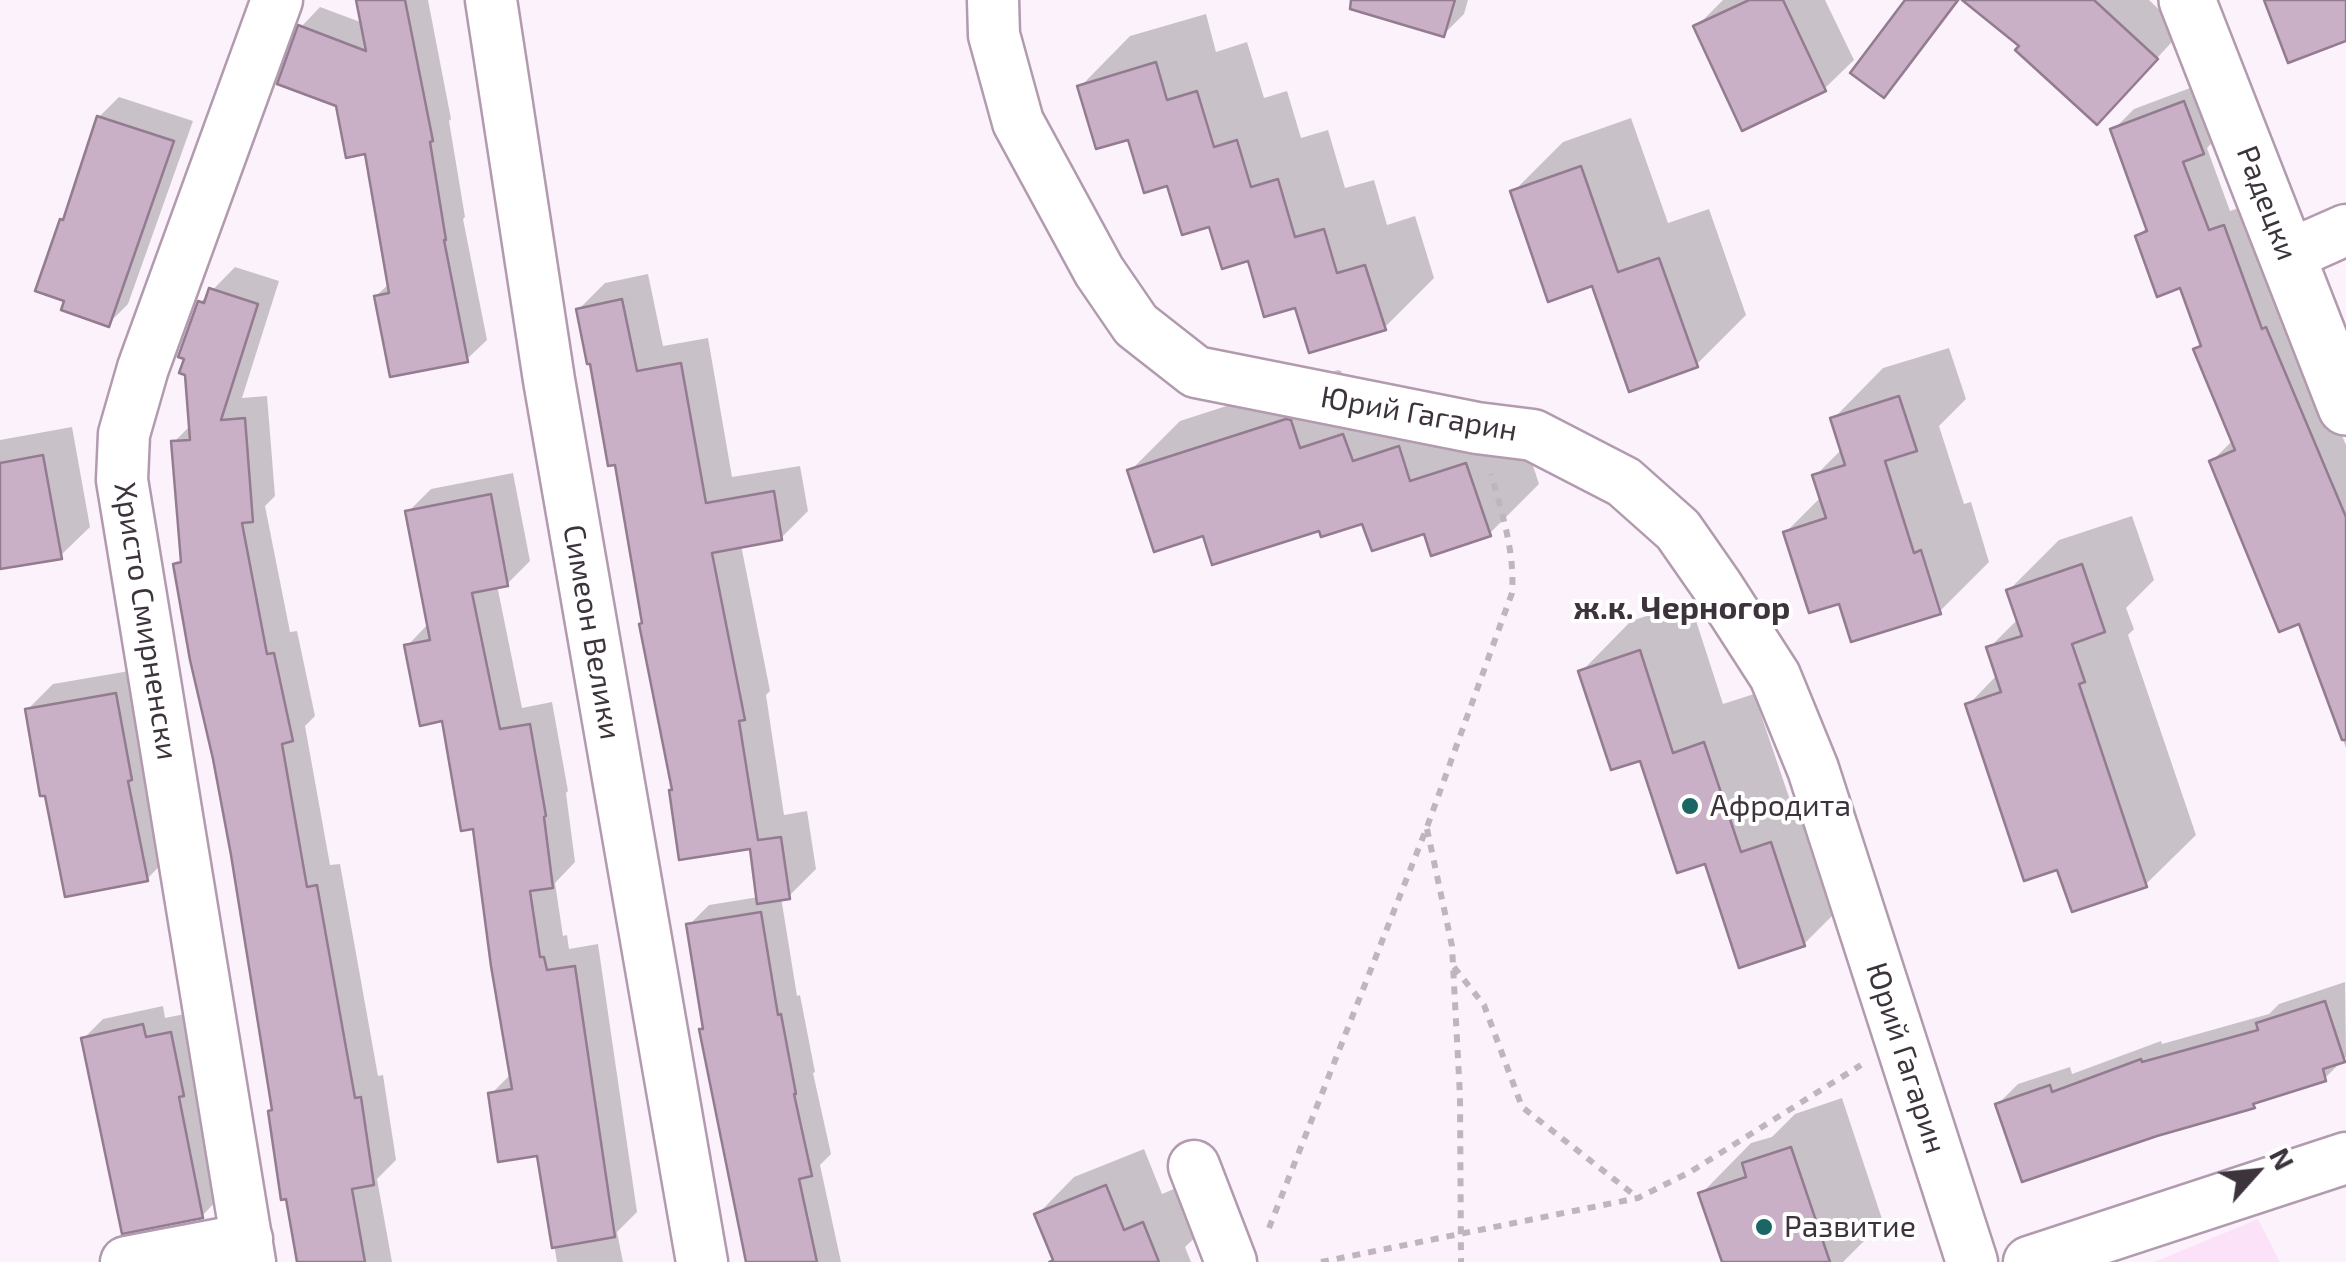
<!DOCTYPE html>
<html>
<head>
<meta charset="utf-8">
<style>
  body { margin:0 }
  #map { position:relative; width:2346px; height:1262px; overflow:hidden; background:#fcf2fb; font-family:"Exo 2",sans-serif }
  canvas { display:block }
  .north { position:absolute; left:2206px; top:1122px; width:100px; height:100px; -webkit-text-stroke:8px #fff; paint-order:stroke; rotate:63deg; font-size:28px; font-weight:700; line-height:40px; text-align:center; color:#3d333c }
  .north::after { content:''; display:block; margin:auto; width:35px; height:45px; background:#3d333c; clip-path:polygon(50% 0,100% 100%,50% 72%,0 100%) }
</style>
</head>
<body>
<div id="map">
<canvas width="2346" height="1262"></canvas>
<div class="north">N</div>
</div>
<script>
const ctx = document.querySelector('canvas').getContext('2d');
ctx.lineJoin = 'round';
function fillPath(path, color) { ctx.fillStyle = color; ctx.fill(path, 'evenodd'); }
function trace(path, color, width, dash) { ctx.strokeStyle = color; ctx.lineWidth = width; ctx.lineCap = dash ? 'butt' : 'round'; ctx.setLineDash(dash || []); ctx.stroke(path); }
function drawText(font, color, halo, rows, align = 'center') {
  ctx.font = font + ' "Exo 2",sans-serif'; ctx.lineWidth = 8; ctx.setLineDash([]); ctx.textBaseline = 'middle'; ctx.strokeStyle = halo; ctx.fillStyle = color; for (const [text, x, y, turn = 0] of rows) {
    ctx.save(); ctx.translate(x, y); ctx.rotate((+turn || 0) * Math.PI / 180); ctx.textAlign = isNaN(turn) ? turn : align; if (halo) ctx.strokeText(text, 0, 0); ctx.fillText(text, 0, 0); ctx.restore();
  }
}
fillPath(new Path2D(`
  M 2258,1219 L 2280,1262 L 2154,1262 Z`), '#fce2f9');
fillPath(new Path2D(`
  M 359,0 L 428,0 L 451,119 L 449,121 L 465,217 L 463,219 L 487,340 L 467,359 L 376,296 L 390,283 L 367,151 L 338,104 L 301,27 L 320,7 L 363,23 Z
  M 1392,0 L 1468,0 L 1464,14 L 1444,34 Z
  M 1723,0 L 1825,0 L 1854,60 L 1824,89 L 1696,27 Z
  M 1908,0 L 1960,0 L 1903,75 L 1884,95 Z
  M 1966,0 L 2149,0 L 2182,31 L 2123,95 L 2023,46 Z
  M 1206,14 L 1216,52 L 1247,42 L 1264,98 L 1287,91 L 1301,138 L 1328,130 L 1345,188 L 1374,180 L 1387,225 L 1415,216 L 1434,278 L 1384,328 L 1297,305 L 1168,183 L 1129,136 L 1080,87 L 1130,36 Z
  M 2206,82 L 2224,131 L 2207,148 L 2230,211 L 2245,206 L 2346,445 L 2346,748 L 2301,620 L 2212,461 L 2233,440 L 2196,350 L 2202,344 L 2182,285 L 2138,237 L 2148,226 L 2113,130 L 2134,109 Z
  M 119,97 L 193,121 L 128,304 L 108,324 L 67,216 L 99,117 Z
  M 1631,118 L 1668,223 L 1709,209 L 1746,315 L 1696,365 L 1593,283 L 1513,192 L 1563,142 Z
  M 235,267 L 279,281 L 242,398 L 267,396 L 275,496 L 265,506 L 290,632 L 297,631 L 315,716 L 305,726 L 330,865 L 340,864 L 378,1076 L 383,1075 L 396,1160 L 377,1179 L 392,1262 L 299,1262 L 215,758 L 176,565 L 183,557 L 174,442 L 191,425 L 200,303 Z
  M 648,274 L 663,346 L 708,338 L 732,477 L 800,466 L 808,511 L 781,538 L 741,545 L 770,691 L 766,695 L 784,815 L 807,811 L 816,869 L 789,896 L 781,897 L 797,996 L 800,995 L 815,1072 L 813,1073 L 831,1154 L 820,1165 L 841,1262 L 749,1262 L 705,1027 L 689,925 L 709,905 L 759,897 L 752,846 L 674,789 L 617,462 L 578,310 L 605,283 Z
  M 1949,348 L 1966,399 L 1939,426 L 1964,504 L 1971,502 L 1989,562 L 1939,612 L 1840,600 L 1786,532 L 1822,496 L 1815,476 L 1842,449 L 1833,419 L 1883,368 Z
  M 1338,370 L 1341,371 L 1350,399 L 1394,385 L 1403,412 L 1516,414 L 1539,484 L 1489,534 L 1426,531 L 1364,520 L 1320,528 L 1204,533 L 1130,471 L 1180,421 Z
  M 72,427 L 90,527 L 60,556 L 0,567 L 0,440 Z
  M 513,473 L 530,561 L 507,584 L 497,585 L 522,708 L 552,702 L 568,791 L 566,793 L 575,862 L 555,883 L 563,936 L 567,935 L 569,949 L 598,944 L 637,1212 L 617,1232 L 623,1262 L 557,1262 L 539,1154 L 491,1094 L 512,1073 L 476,826 L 444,718 L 407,646 L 429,623 L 408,512 L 431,489 Z
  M 2132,516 L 2154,580 L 2126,608 L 2134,629 L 2128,635 L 2196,835 L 2145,885 L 2059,867 L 1968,705 L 1998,674 L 1989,648 L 2018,619 L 2009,590 L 2059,540 Z
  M 1690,602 L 1723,704 L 1754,694 L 1791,803 L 1821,793 L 1854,894 L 1804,944 L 1706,861 L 1642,758 L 1581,672 L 1631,621 Z
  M 141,669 L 172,853 L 147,879 L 27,710 L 53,684 Z
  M 2345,982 L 2346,1057 L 2325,1078 L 2260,1099 L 2253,1106 L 1998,1104 L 2018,1084 L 2070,1067 L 2072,1074 L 2161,1041 L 2162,1044 L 2269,1014 L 2279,1004 Z
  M 163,1006 L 165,1018 L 190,1013 L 221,1196 L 202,1216 L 83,1039 L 103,1019 Z
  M 1842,1098 L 1883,1222 L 1843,1262 L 1725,1262 L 1701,1194 L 1751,1143 L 1772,1137 L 1795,1114 Z
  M 1144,1149 L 1162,1194 L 1181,1186 L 1200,1233 L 1185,1247 L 1191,1262 L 1056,1262 L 1037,1215 L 1074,1177 Z`), '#0003');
const building = new Path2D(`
  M 356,0 L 405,0 L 433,141 L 430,142 L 446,240 L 444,240 L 468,362 L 390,377 L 374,296 L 389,293 L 365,154 L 346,158 L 336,106 L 277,84 L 298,25 L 366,51 Z
  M 1351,0 L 1455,0 L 1444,37 L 1350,9 Z
  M 1749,0 L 1783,0 L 1826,91 L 1742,131 L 1693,26 Z
  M 1905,0 L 1958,0 L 1884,98 L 1850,73 Z
  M 1962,0 L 2094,0 L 2158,59 L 2097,125 L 2015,50 L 2019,46 Z
  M 2264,0 L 2346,0 L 2346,41 L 2288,63 Z
  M 1156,62 L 1167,100 L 1197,91 L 1214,147 L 1237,140 L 1251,187 L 1278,179 L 1295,237 L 1324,229 L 1337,273 L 1365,265 L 1386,330 L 1309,353 L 1295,308 L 1264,317 L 1248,261 L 1222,269 L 1209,227 L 1182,235 L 1167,186 L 1144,193 L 1128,140 L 1096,149 L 1077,86 Z
  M 2184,101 L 2204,154 L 2183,162 L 2209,230 L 2224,225 L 2262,329 L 2266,327 L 2346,517 L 2346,740 L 2342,740 L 2299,624 L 2279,632 L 2209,461 L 2235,450 L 2193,349 L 2201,346 L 2180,288 L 2157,297 L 2135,236 L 2147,231 L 2110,129 Z
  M 97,116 L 174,141 L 109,327 L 61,310 L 64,301 L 35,291 L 60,219 L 63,220 Z
  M 1581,166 L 1618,272 L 1659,258 L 1698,367 L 1629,392 L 1592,286 L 1548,302 L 1510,191 Z
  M 209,288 L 258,304 L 221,420 L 245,418 L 253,522 L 242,523 L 267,654 L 274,653 L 293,741 L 282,744 L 307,887 L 317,885 L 355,1098 L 361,1097 L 374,1185 L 352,1189 L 365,1262 L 297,1262 L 286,1199 L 281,1200 L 268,1111 L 272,1110 L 231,855 L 213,759 L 190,660 L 173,564 L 181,562 L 171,441 L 190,440 L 185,375 L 179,373 L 184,359 L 178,357 L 198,301 L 204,303 Z
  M 622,299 L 637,371 L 681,363 L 706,503 L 774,491 L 782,540 L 712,553 L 745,720 L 739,721 L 758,840 L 781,837 L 790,899 L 757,904 L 750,849 L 679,860 L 669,790 L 672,790 L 639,624 L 642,623 L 615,465 L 608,466 L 590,364 L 587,364 L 576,309 Z
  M 1899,396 L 1917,451 L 1885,461 L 1914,553 L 1921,550 L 1941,614 L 1851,642 L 1839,604 L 1809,613 L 1783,532 L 1826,518 L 1812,475 L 1845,465 L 1830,418 Z
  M 1286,419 L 1291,420 L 1300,448 L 1343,434 L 1353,461 L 1399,446 L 1410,481 L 1466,463 L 1491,536 L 1431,556 L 1424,534 L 1372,551 L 1362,524 L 1321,537 L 1319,531 L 1212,565 L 1203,536 L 1154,552 L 1127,470 Z
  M 43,455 L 62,559 L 0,569 L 0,463 Z
  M 491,494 L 508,586 L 472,593 L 500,729 L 530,724 L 546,816 L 544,817 L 553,888 L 530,891 L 540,957 L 544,957 L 547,970 L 575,966 L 615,1237 L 552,1248 L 537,1156 L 498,1162 L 488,1093 L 512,1089 L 491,966 L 473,829 L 461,831 L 442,721 L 420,726 L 404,645 L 430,640 L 405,511 Z
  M 2082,564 L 2105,632 L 2072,644 L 2085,682 L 2079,684 L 2147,887 L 2072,912 L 2057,870 L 2024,881 L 1965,704 L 2001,692 L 1986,647 L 2022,636 L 2006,590 Z
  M 1640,650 L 1673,753 L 1704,742 L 1741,852 L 1771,842 L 1805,946 L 1739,968 L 1705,864 L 1677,873 L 1640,761 L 1611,770 L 1578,671 Z
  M 116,693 L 132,780 L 128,781 L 148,881 L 65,897 L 45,796 L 40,796 L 25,709 Z
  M 761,912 L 778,1015 L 781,1014 L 796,1094 L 794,1094 L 812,1176 L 799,1179 L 817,1262 L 746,1262 L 699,1029 L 703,1029 L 686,924 Z
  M 2325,1001 L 2345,1062 L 2323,1069 L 2326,1081 L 2253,1104 L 2255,1108 L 2157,1136 L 2022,1182 L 1995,1104 L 2050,1085 L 2052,1092 L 2141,1059 L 2142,1062 L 2258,1030 L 2256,1023 Z
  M 143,1024 L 146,1037 L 171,1032 L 184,1096 L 179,1097 L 203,1218 L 122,1234 L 81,1038 Z
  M 1791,1147 L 1830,1262 L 1722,1262 L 1698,1193 L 1746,1177 L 1742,1163 Z
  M 1106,1185 L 1124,1230 L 1143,1222 L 1159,1262 L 1049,1262 L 1053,1260 L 1034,1214 Z`);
fillPath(building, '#c9b0c6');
trace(building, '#937b90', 2.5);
const minor = new Path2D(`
  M 491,0 L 549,380 L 702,1262
  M 993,0 L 994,35 L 1018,122 L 1099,271 L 1136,325 L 1196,372 L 1477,428 L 1533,435 L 1624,482 L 1678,530 L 1717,586 L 1775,676 L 1813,769 L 1972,1262
  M 2287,256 L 2346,230
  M 1194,1166 L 1231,1262
  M 126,1262 L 247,1239
  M 250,1262 L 122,480 L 124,434 L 143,368 L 277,0
  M 2029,1262 L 2346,1158`);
const tertiary = new Path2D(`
  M 2187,0 L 2346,407`);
trace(minor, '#b29aaf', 55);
trace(tertiary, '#b29aaf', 60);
trace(new Path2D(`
  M 1427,829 L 1452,946 L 1460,1096 L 1461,1262
  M 1454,967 L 1484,1005 L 1522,1107 L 1638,1198
  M 1269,1228 L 1427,827 L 1512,593 C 1515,552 1502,513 1491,474
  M 1321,1262 L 1638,1198 L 1690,1172 L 1861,1065`), '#bfb5be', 6, [8, 8]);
trace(minor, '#fff', 50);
trace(tertiary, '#fff', 55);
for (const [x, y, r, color] of [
  [1690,806,10,"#196664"],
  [1764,1227,10,"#196664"]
]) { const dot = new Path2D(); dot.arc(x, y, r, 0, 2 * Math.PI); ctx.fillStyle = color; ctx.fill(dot); trace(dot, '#fff', 4); }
drawText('30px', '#3d333c', '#fff', [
  ["Радецки",2267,203,69],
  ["Юрий Гагарин",1419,414,10],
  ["Христо Смирненски",146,621,81],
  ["Симеон Велики",592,632,80],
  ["Юрий Гагарин",1906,1058,72]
]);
drawText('30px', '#3d333c', '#fff', [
  ["Афродита",1710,806],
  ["Развитие",1784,1227]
], 'left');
drawText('bold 32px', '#3d333c', '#fff', [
  ["ж.к. Черногор",1682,608]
]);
</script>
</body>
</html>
